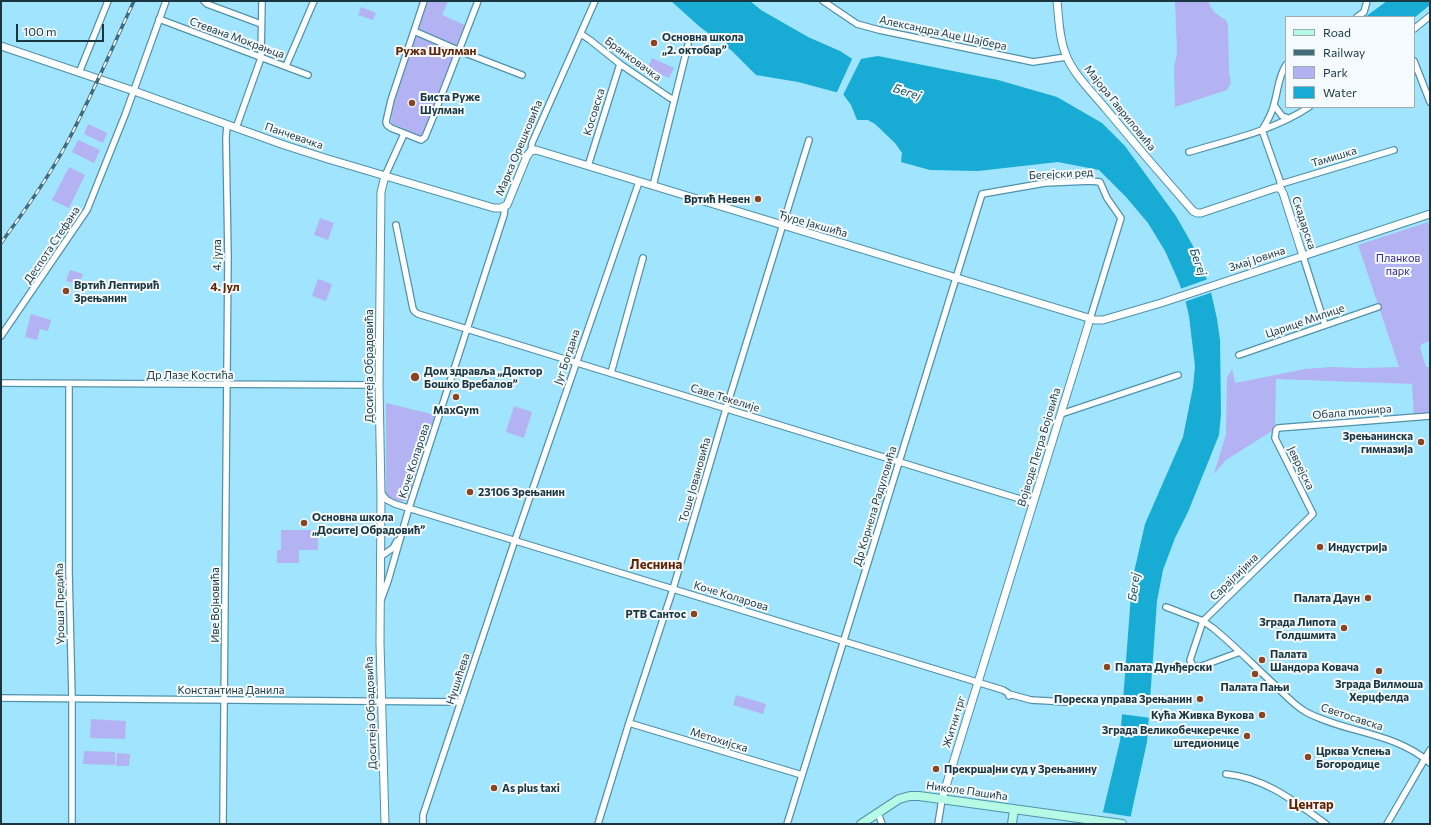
<!DOCTYPE html>
<html>
<head>
<meta charset="utf-8">
<style>
  body { margin:0 }
  #map { position:relative; width:1431px; height:825px; overflow:hidden; background:#a0e4fd; font-family:Commissioner,sans-serif }
  canvas { display:block }
  .frame { position:absolute; inset:0; border:2px solid #1a3640; pointer-events:none }
  .legend { position:absolute; left:1285px; top:16px; width:130px; height:92px; box-sizing:border-box; background:#f4fafd; border:1px solid #9dacb1; margin:0; padding:5px 7px; list-style:none; font-size:12px; color:#1a3640 }
  .legend li { display:flex; align-items:center; gap:8px; height:20px }
  .legend b { width:20px; border:1px solid #9dacb1 }
  .scale { position:absolute; left:16px; top:24px; width:88px; height:18px; box-sizing:border-box; border:2px solid #1a3640; border-top:0; padding-left:5px; font-size:12px; line-height:14px; white-space:nowrap; color:#1a3640; -webkit-text-stroke:3px #f4fafd; paint-order:stroke }
</style>
</head>
<body>
<div id="map">
<canvas width="1431" height="825"></canvas>
<div class="frame"></div>
<ul class="legend">
<li><b style="height:5px;background:#b6f9e5"></b>Road</li>
<li><b style="height:5px;background:#426a78"></b>Railway</li>
<li><b style="height:11px;background:#b3b3f4"></b>Park</li>
<li><b style="height:11px;background:#18acd5"></b>Water</li>
</ul>
<div class="scale">100 m</div>
</div>
<script>
const ctx = document.querySelector('canvas').getContext('2d');
ctx.lineJoin = 'round';
function fillPath(path, color) { ctx.fillStyle = color; ctx.fill(path, 'evenodd'); }
function trace(path, color, width, dash) { ctx.strokeStyle = color; ctx.lineWidth = width; ctx.lineCap = dash ? 'butt' : 'round'; ctx.setLineDash(dash || []); ctx.stroke(path); }
function drawText(font, color, halo, rows, align = 'center') {
  ctx.font = font + ' Commissioner,sans-serif'; ctx.lineWidth = 4; ctx.setLineDash([]); ctx.textBaseline = 'middle'; ctx.strokeStyle = halo; ctx.fillStyle = color; for (const [text, x, y, turn = 0] of rows) {
    ctx.save(); ctx.translate(x, y); ctx.rotate((+turn || 0) * Math.PI / 180); ctx.textAlign = isNaN(turn) ? turn : align; if (halo) ctx.strokeText(text, 0, 0); ctx.fillText(text, 0, 0); ctx.restore();
  }
}
fillPath(new Path2D(`
  M 427,1 L 448,1 L 442,15 L 465,25 L 455,48 L 415,31 Z
  M 1175,1 L 1209,1 C 1210,10 1218,16 1226,20 L 1228,25 L 1229,73 L 1231,83 L 1227,90 L 1175,107 L 1174,68 L 1177,53 Z
  M 361,7 L 376,13 L 373,20 L 358,15 Z
  M 415,34 L 456,52 L 421,138 L 391,123 L 394,100 Z
  M 652,58 L 674,68 L 669,78 L 648,68 Z
  M 88,124 L 107,133 L 103,143 L 84,134 Z
  M 78,140 L 100,150 L 94,163 L 72,152 Z
  M 69,167 L 85,175 L 69,208 L 52,200 Z
  M 320,218 L 334,223 L 328,240 L 314,235 Z
  M 1428,222 L 1430,227 L 1430,341 L 1422,344 L 1420,348 L 1426,367 L 1430,367 L 1430,416 L 1414,417 L 1412,384 L 1276,379 L 1275,429 L 1226,460 L 1214,474 L 1226,434 L 1227,378 L 1232,369 L 1235,383 L 1305,369 L 1331,367 L 1360,368 L 1399,367 L 1358,245 Z
  M 70,270 L 83,274 L 79,285 L 66,281 Z
  M 318,279 L 332,284 L 326,301 L 312,296 Z
  M 31,314 L 51,320 L 48,331 L 40,329 L 37,340 L 25,337 Z
  M 386,403 L 435,415 L 408,500 C 399,503 392,500 386,494 Z
  M 514,406 L 532,412 L 524,438 L 506,432 Z
  M 281,530 L 318,530 L 318,550 L 299,550 L 299,563 L 277,563 L 277,550 L 281,550 Z
  M 736,695 L 766,704 L 763,714 L 733,705 Z
  M 91,719 L 126,721 L 125,739 L 90,738 Z
  M 84,751 L 115,752 L 115,765 L 83,764 Z
  M 117,753 L 130,754 L 129,766 L 116,766 Z`), '#b3b3f4');
fillPath(new Path2D(`
  M 671,1 L 750,1 L 761,10 L 808,37 L 840,51 L 854,60 L 878,56 L 998,80 L 1057,97 L 1102,123 L 1125,146 L 1176,216 L 1193,246 L 1204,271 L 1211,292 L 1217,319 L 1220,340 L 1221,414 L 1219,435 L 1188,512 L 1175,538 L 1163,570 L 1157,601 L 1147,742 L 1129,824 L 1100,824 L 1120,741 L 1132,581 L 1145,524 L 1183,437 L 1193,387 L 1195,366 L 1189,316 L 1185,299 L 1178,280 L 1165,251 L 1148,223 L 1126,197 L 1099,170 L 1058,162 L 978,171 L 930,170 L 901,162 L 902,153 L 895,143 L 875,124 L 868,120 L 857,120 L 851,105 L 843,94 L 798,82 L 756,75 L 732,51 L 700,27 Z
  M 1387,1 L 1430,1 L 1430,5 L 1414,18 L 1365,17 Z`), '#18acd5');
fillPath(new Path2D(`
  M 853,57 L 862,57 L 842,97 L 836,94 Z
  M 1208,279 L 1213,292 L 1184,302 L 1180,289 Z
  M 1121,701 L 1152,705 L 1151,718 L 1120,714 Z
  M 1101,812 L 1133,817 L 1131,824 L 1098,824 Z`), '#a0e4fd');
const minor = new Path2D(`
  M 204,1 L 207,4 L 261,24
  M 424,1 L 391,100 L 386,122 L 387,125 L 391,128 L 421,140 L 425,137 L 432,120 L 478,1
  M 823,1 L 857,24 L 879,30 L 1033,62 L 1066,57
  M 1357,17 L 1364,12 L 1367,1
  M 159,19 L 308,75
  M 1414,29 L 1430,16
  M 414,31 L 460,51 L 522,75
  M 581,34 L 590,40 L 620,64 L 670,98 L 674,99
  M 1414,61 L 1430,102
  M 286,66 L 314,1
  M 79,73 L 108,1
  M 1274,105 L 1282,116 L 1288,118
  M 236,128 L 261,58 L 262,1
  M 531,151 L 532,143 L 595,1
  M 1189,152 C 1229,140 1273,131 1309,107
  M 588,166 L 620,64
  M 385,176 L 404,134
  M 1281,184 L 1394,150
  M 653,186 L 688,45
  M 1280,188 L 1280,181 L 1262,130 C 1267,122 1272,114 1274,104 C 1278,91 1278,77 1286,65
  M 396,225 L 413,309 L 415,312 L 418,314 L 1033,503
  M 1303,256 L 1325,325
  M 1,336 L 87,210 L 125,115 L 166,1
  M 1239,355 L 1378,307
  M 611,373 L 643,258
  M 1,383 L 379,385
  M 69,384 L 69,572 L 72,699 L 72,824
  M 1061,414 L 1178,375
  M 381,493 L 387,500 L 395,504 L 1003,690 L 1008,693 L 1009,696
  M 380,557 L 393,548 L 397,541
  M 381,600 L 388,581 L 409,508 L 504,215 L 505,206
  M 1166,607 L 1203,621 L 1213,628 C 1235,646 1255,667 1276,686 C 1285,695 1295,706 1306,712 C 1345,733 1395,732 1430,763
  M 1240,652 L 1199,667 L 1193,666 L 1190,660 L 1203,621 L 1313,514 L 1275,438 L 1276,430 L 1278,428 L 1430,416
  M 1009,694 L 1031,700 L 1067,702
  M 1,698 L 461,702
  M 629,723 L 802,775
  M 1226,774 C 1266,778 1295,802 1326,824
  M 878,813 L 882,824
  M 223,824 L 228,256 L 226,138 L 227,125
  M 423,824 L 423,815 L 515,540 L 639,182
  M 598,824 L 629,723 L 673,589 L 726,409 L 809,140
  M 787,824 L 982,194 L 1045,183 L 1091,181 L 1100,182 L 1107,198 L 1121,218 L 1090,319
  M 938,824 L 942,799
  M 1387,824 L 1430,750`);
const tertiary = new Path2D(`
  M 1057,1 C 1059,19 1059,38 1066,55 C 1073,74 1093,93 1106,109 C 1134,143 1163,177 1193,211 L 1197,213 L 1201,213 L 1275,188 L 1280,188 L 1283,193 L 1303,256
  M 1,46 L 134,91 L 284,145 L 328,159 L 494,208 L 501,208 L 507,205 L 527,156 L 531,151 L 536,150 L 1095,320 L 1103,320 L 1161,303 L 1430,214
  M 942,799 L 1090,319
  M 385,824 L 380,643 L 381,493 L 379,385 L 381,192 L 385,176`);
const secondary = new Path2D(`
  M 861,824 L 899,799 L 910,796 L 919,796 L 1122,824
  M 1012,824 L 1014,809`);
trace(minor, '#5192aa', 8);
trace(tertiary, '#5192aa', 9);
trace(secondary, '#5192aa', 10);
trace(minor, '#fff', 5.5);
trace(tertiary, '#fff', 7);
trace(secondary, '#b6f9e5', 8);
const rail = new Path2D(`
  M 1,243 C 25,210 49,177 68,141 C 92,95 112,48 134,1`);
trace(rail, '#426a78', 3.5);
trace(rail, '#f4fafd', 2, [6]);
for (const [x, y, r, color] of [
  [654,43,4,"#8b4422"],
  [412,103,4,"#8b4422"],
  [758,199,4,"#8b4422"],
  [66,291,4,"#8b4422"],
  [415,377,5,"#8b4422"],
  [456,397,4,"#8b4422"],
  [1421,442,4,"#8b4422"],
  [470,492,4,"#8b4422"],
  [304,523,4,"#8b4422"],
  [1320,547,4,"#8b4422"],
  [1368,598,4,"#8b4422"],
  [694,614,4,"#8b4422"],
  [1344,628,4,"#8b4422"],
  [1262,660,4,"#8b4422"],
  [1107,667,4,"#8b4422"],
  [1379,671,4,"#8b4422"],
  [1255,674,4,"#8b4422"],
  [1200,699,4,"#8b4422"],
  [1262,715,4,"#8b4422"],
  [1247,736,4,"#8b4422"],
  [1308,757,4,"#8b4422"],
  [936,769,4,"#8b4422"],
  [494,788,4,"#8b4422"]
]) { const dot = new Path2D(); dot.arc(x, y, r, 0, 2 * Math.PI); ctx.fillStyle = color; ctx.fill(dot); trace(dot, '#f4fafd', 1.5); }
drawText('11px', '#1a3640', '#f4fafd', [
  ["Александра Аце Шајбера",943,33,12],
  ["Стевана Мокрањца",237,38,20],
  ["Бранковачка",633,59,36],
  ["Мајора Гавриловића",1120,108,51],
  ["Косовска",594,112,-73],
  ["Панчевачка",294,136,19],
  ["Марка Орешковића",519,148,-67],
  ["Тамишка",1334,157,-17],
  ["Бегејски ред",1061,174,-3],
  ["Скадарска",1304,223,72],
  ["Ђуре Јакшића",813,224,16],
  ["Деспота Стефана",52,245,-56],
  ["4. јула",217,255,-90],
  ["Змај Јовина",1257,259,-18],
  ["Царице Милице",1305,321,-19],
  ["Југ Богдана",567,357,-71],
  ["Доситеја Обрадовића",369,366,-90],
  ["Др Лазе Костића",190,375],
  ["Саве Текелије",725,398,17],
  ["Обала пионира",1352,412,-5],
  ["Војводе Петра Бојовића",1039,447,-73],
  ["Коче Коларова",414,461,-72],
  ["Јеврејска",1301,468,64],
  ["Тоше Јовановића",695,480,-74],
  ["Др Корнела Радуловића",875,506,-73],
  ["Сарајлијина",1234,577,-44],
  ["Коче Коларова",731,596,17],
  ["Уроша Предића",60,604,-91],
  ["Иве Војновића",215,605,-90],
  ["Нушићева",458,679,-72],
  ["Константина Данила",231,690],
  ["Доситеја Обрадовића",371,713,-92],
  ["Светосавска",1352,717,18],
  ["Житни трг",954,722,-73],
  ["Метохијска",719,740,17],
  ["Николе Пашића",967,791,8]
]);
drawText('bold 11px', '#1a3640', '#f4fafd', [
  ["Основна школа",662,37],
  ["„2. октобар”",662,50],
  ["Биста Руже",420,97],
  ["Шулман",420,110],
  ["Вртић Невен",750,199,"right"],
  ["Вртић Лептирић",74,285],
  ["Зрењанин",74,298],
  ["Дом здравља „Доктор",424,371],
  ["Бошко Вребалов”",424,384],
  ["MaxGym",456,410,"center"],
  ["Зрењанинска",1413,436,"right"],
  ["гимназија",1413,449,"right"],
  ["23106 Зрењанин",478,492],
  ["Основна школа",312,517],
  ["„Доситеј Обрадовић”",312,530],
  ["Индустрија",1328,547],
  ["Палата Даун",1360,598,"right"],
  ["РТВ Сантос",686,614,"right"],
  ["Зграда Липота",1336,622,"right"],
  ["Голдшмита",1336,635,"right"],
  ["Палата",1270,654],
  ["Шандора Ковача",1270,667],
  ["Палата Дунђерски",1115,667],
  ["Зграда Вилмоша",1379,684,"center"],
  ["Херцфелда",1379,697,"center"],
  ["Палата Пањи",1255,687,"center"],
  ["Пореска управа Зрењанин",1192,699,"right"],
  ["Кућа Живка Вукова",1254,715,"right"],
  ["Зграда Великобечкеречке",1239,730,"right"],
  ["штедионице",1239,743,"right"],
  ["Црква Успења",1316,751],
  ["Богородице",1316,764],
  ["Прекршајни суд у Зрењанину",944,769],
  ["As plus taxi",502,788]
], 'left');
drawText('11px', '#39268a', '#f4fafd', [
  ["Планков",1398,258],
  ["парк",1398,271]
]);
drawText('bold 12px', '#632402', '#f4fafd', [
  ["Ружа Шулман",436,51],
  ["4. јул",225,287]
]);
drawText('italic 12px', '#164c5d', '#f4fafd', [
  ["Бегеј",907,92,18],
  ["Бегеј",1198,262,70],
  ["Бегеј",1134,587,-82]
]);
drawText('bold 13px', '#632402', '#f4fafd', [
  ["Леснина",656,565],
  ["Центар",1311,805]
]);
</script>
</body>
</html>
